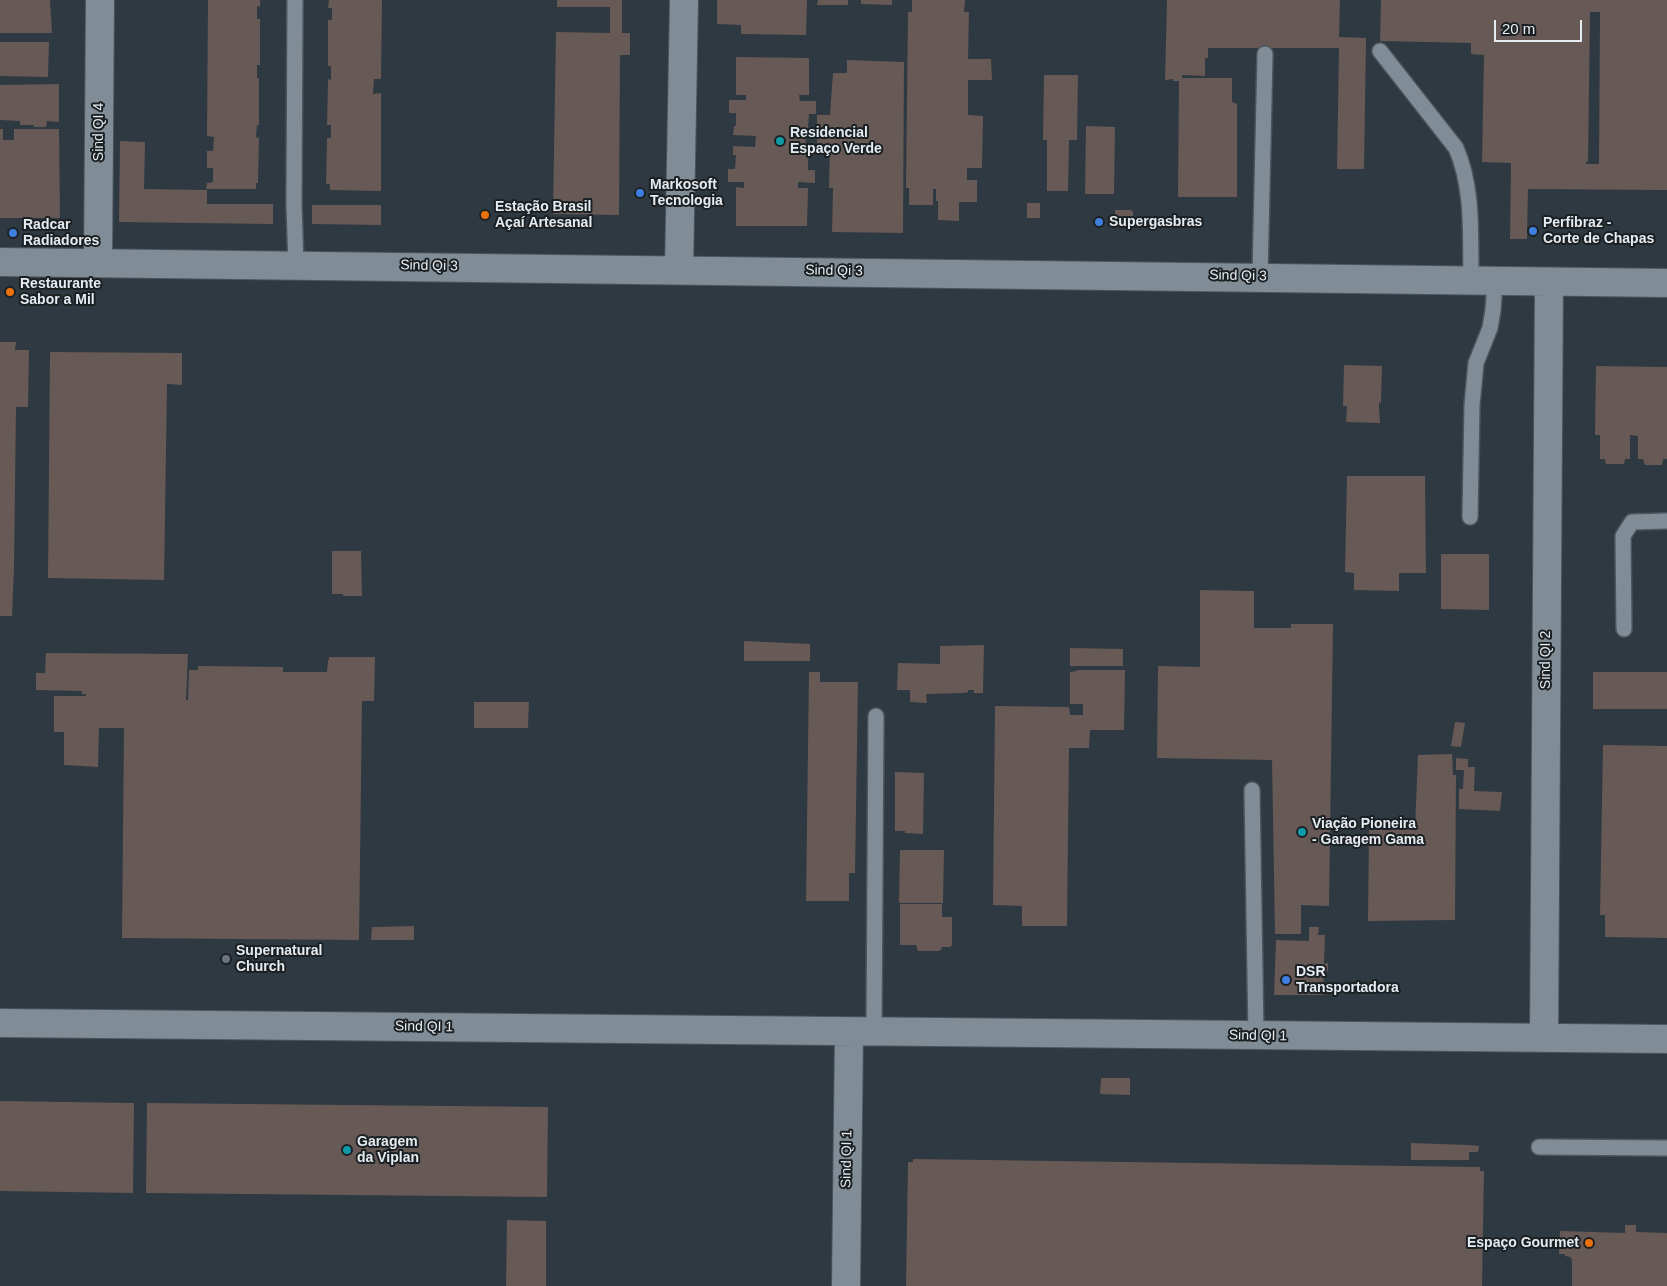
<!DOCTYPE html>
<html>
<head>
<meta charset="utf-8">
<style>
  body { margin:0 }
  #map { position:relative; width:1667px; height:1286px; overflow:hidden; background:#2f3941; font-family:Arial,sans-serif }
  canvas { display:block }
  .scale { position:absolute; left:1494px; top:20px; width:88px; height:22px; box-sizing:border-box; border:2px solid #e5ebf0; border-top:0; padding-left:6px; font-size:15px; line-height:18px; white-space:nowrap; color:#e5ebf0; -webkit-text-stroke:4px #1b2023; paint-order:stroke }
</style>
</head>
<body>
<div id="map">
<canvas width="1667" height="1286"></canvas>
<div class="scale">20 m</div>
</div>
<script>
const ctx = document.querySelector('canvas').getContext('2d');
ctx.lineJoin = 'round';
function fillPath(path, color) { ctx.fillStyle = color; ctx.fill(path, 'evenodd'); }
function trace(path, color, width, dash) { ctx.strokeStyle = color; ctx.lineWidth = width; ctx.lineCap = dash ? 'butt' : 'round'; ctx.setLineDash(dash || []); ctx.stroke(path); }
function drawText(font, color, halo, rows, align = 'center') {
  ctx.font = font + ' Arial,sans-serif'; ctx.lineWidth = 4; ctx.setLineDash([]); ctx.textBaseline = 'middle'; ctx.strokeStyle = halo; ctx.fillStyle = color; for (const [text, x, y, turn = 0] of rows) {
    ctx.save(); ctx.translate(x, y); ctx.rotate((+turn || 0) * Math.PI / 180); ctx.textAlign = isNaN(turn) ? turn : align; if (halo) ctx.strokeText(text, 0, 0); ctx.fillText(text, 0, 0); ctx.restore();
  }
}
fillPath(new Path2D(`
  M 0,0 L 50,0 L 52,33 L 0,33 Z
  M 208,0 L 260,0 L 260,7 L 257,6 L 257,19 L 260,19 L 260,65 L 257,65 L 257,78 L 259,78 L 259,125 L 257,125 L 256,137 L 259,138 L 258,183 L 256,183 L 256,189 L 206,189 L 207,183 L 213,182 L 213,168 L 207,168 L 207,151 L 213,151 L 214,137 L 207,136 Z
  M 329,0 L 382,0 L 381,79 L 374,79 L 373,94 L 381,93 L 381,191 L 330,190 L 330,184 L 326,184 L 327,138 L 331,138 L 331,125 L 327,125 L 328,79 L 331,80 L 331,66 L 328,66 L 328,20 L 332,20 L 332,8 L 328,8 Z
  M 557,0 L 622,0 L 622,33 L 630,33 L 630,55 L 620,55 L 619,215 L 553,214 L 556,32 L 610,33 L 610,7 L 557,7 Z
  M 717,0 L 807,0 L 806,35 L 741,34 L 741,25 L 717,24 Z
  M 818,0 L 848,0 L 848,5 L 817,5 Z
  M 861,0 L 892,0 L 892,5 L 861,4 Z
  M 912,0 L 965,0 L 964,12 L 969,12 L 968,59 L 991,59 L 992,80 L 968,80 L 968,115 L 983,116 L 982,168 L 967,168 L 967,180 L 977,180 L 977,202 L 959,202 L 959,221 L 938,220 L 938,201 L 936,201 L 936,189 L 933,189 L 933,205 L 909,205 L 909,188 L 906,188 L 908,12 L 912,12 Z
  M 1167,0 L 1340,0 L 1339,37 L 1366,38 L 1364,169 L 1337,169 L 1339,48 L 1208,48 L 1208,58 L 1205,58 L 1205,76 L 1182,75 L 1182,78 L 1232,78 L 1232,102 L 1237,104 L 1237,197 L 1178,197 L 1179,81 L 1173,81 L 1173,79 L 1165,80 Z
  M 1381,0 L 1667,0 L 1667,190 L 1528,189 L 1527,239 L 1510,239 L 1511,163 L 1482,162 L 1484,55 L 1471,54 L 1471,43 L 1380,41 ZM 1590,12 L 1600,12 L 1599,164 L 1586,164 L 1586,161 L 1588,162 Z
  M 0,42 L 49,42 L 48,77 L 0,76 Z
  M 736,57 L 809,58 L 809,95 L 799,95 L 800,101 L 816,101 L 816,114 L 809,114 L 808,128 L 811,127 L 811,136 L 806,136 L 805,148 L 810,148 L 810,157 L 808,157 L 808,170 L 815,170 L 815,183 L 798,182 L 798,188 L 808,188 L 807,226 L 736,226 L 736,187 L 744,188 L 744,182 L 728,182 L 728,169 L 735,169 L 736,155 L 733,155 L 733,146 L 755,147 L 756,136 L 733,135 L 734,126 L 736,126 L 736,113 L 729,113 L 729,100 L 746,100 L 746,95 L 736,95 Z
  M 847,60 L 904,62 L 903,233 L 832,232 L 833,188 L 829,188 L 830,144 L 817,144 L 817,115 L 830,115 L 833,73 L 847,73 Z
  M 1044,75 L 1078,75 L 1077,140 L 1069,140 L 1068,191 L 1047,191 L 1047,140 L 1043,140 Z
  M 59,84 L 59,122 L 47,121 L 46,127 L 34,127 L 34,125 L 20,125 L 20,121 L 0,120 L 0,85 Z
  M 1086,126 L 1115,127 L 1114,194 L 1085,194 Z
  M 0,129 L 3,129 L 3,140 L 14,140 L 14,129 L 59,129 L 60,218 L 0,218 Z
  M 120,141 L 145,142 L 144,189 L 207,190 L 207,204 L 273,204 L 273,224 L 119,222 Z
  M 1027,203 L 1040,203 L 1040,218 L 1027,218 Z
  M 312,205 L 381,205 L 381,225 L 312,224 Z
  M 1115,210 L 1131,210 L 1133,212 L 1133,227 L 1115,226 Z
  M 0,342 L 16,342 L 15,350 L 29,350 L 28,407 L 16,407 L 14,568 L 12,616 L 0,616 Z
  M 50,352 L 182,353 L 182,385 L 167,384 L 164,580 L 48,578 Z
  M 1344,365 L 1382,366 L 1381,403 L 1379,402 L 1379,406 L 1380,423 L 1346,422 L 1347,406 L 1343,406 Z
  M 1596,366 L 1667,367 L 1667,459 L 1663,459 L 1662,465 L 1645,465 L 1643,459 L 1638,459 L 1638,436 L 1630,435 L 1630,459 L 1625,459 L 1624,464 L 1606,464 L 1605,459 L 1600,459 L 1600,435 L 1595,435 Z
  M 1347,476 L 1425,476 L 1426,573 L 1399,573 L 1399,591 L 1354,590 L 1354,573 L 1345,572 Z
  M 332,551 L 361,551 L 362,596 L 343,596 L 343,594 L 332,594 Z
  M 1441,554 L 1489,554 L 1489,610 L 1441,609 Z
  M 1200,590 L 1254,591 L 1254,628 L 1291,628 L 1291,624 L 1333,624 L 1329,906 L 1301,905 L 1301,934 L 1275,934 L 1272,760 L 1157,758 L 1158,666 L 1200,667 Z
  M 744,641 L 810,644 L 810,661 L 744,661 Z
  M 984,645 L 983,693 L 974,693 L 974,690 L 968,690 L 968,693 L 966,692 L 964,693 L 926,694 L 927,703 L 910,702 L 910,690 L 897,690 L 898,663 L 940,664 L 940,646 Z
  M 1070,648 L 1123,649 L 1123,666 L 1070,666 Z
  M 46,653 L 188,654 L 186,700 L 188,700 L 189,670 L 198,670 L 198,666 L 283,667 L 283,672 L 327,672 L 328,660 L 329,660 L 329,657 L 375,657 L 374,701 L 362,701 L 359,940 L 122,938 L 124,728 L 99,728 L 98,767 L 64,765 L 64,732 L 54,732 L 54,696 L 86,696 L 86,694 L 82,694 L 82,691 L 36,690 L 36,673 L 45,673 Z
  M 1077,670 L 1125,670 L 1124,730 L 1090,730 L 1089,748 L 1069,748 L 1067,926 L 1022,926 L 1022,906 L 993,905 L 995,706 L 1069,707 L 1070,715 L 1083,715 L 1083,704 L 1070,704 L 1070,672 L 1077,671 Z
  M 809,672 L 820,672 L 820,682 L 858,682 L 855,873 L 849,873 L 849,901 L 806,901 Z
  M 1593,672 L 1667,672 L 1667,709 L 1593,709 Z
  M 474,702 L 529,702 L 528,728 L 474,728 Z
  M 1455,722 L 1465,723 L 1461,747 L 1451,746 Z
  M 1603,745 L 1667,746 L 1667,938 L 1605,937 L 1605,915 L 1600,915 Z
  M 1452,754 L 1453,775 L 1456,775 L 1455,920 L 1368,921 L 1369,830 L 1415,829 L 1418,755 Z
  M 1456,758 L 1468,759 L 1468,767 L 1475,767 L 1474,791 L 1502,792 L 1500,811 L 1459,809 L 1459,789 L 1463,789 L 1464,770 L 1456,770 Z
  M 895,772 L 924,773 L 923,834 L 905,833 L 905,831 L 895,831 Z
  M 900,850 L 944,850 L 943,903 L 899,903 Z
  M 900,904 L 942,904 L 942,917 L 952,917 L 952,945 L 950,947 L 941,947 L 942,949 L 939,951 L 918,951 L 916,945 L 900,945 Z
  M 414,926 L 414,940 L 371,940 L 372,927 Z
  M 1309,927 L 1319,927 L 1318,935 L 1325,935 L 1324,964 L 1328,963 L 1328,971 L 1324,971 L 1323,995 L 1274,995 L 1276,940 L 1309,941 Z
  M 1101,1078 L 1130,1078 L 1130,1095 L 1100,1094 Z
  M 0,1101 L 134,1103 L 133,1193 L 0,1191 Z
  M 147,1103 L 548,1107 L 547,1197 L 146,1193 Z
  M 1411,1143 L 1469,1145 L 1479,1146 L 1479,1147 L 1478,1152 L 1469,1152 L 1469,1160 L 1411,1160 Z
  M 913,1159 L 1480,1167 L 1480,1171 L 1484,1171 L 1482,1286 L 906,1286 L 908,1162 L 913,1162 Z
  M 507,1220 L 546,1221 L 546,1286 L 506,1286 Z
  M 1625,1225 L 1636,1225 L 1636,1232 L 1667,1233 L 1667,1286 L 1572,1286 L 1572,1259 L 1571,1259 L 1571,1257 L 1565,1256 L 1565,1254 L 1559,1254 L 1560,1231 L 1625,1233 Z`), '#675956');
const lane = new Path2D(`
  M 295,0 L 294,205 L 296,265
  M 1380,51 L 1456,148 C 1474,189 1470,237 1471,281
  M 1260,277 L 1265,54
  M 1470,517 L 1472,405 L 1476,363 L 1490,328 L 1493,310 L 1495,282
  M 1624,629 L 1623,536 L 1632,522 L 1667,521
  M 1252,790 L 1256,1036
  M 874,1032 L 876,716
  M 1539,1147 L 1667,1148`);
const street = new Path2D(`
  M 0,262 L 1667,283
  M 98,263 L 100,0
  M 679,270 L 684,0
  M 0,1023 L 1667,1039
  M 1544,1038 L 1549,282
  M 846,1286 L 849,1032`);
trace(lane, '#4d555c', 18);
trace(street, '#4d555c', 30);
trace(lane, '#818d96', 15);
trace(street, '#818d96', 28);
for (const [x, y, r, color] of [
  [780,141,5,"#0f9aa8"],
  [640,193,5,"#3f7fe0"],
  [485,215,5,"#e8710a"],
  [1099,222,5,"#3f7fe0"],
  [1533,231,5,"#3f7fe0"],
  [13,233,5,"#3f7fe0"],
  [10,292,5,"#e8710a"],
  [1302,832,5,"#0f9aa8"],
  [226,959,5,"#6b7280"],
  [1286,980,5,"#3f7fe0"],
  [347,1150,5,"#0f9aa8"],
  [1589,1243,5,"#e8710a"]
]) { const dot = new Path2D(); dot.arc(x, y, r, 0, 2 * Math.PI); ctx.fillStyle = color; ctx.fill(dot); trace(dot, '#1b2023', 2); }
drawText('14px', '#e5ebf0', '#1b2023', [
  ["Sind QI 4",99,132,-90],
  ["Sind Qi 3",429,266,1],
  ["Sind Qi 3",834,271,1],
  ["Sind Qi 3",1238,276,1],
  ["Sind QI 2",1546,660,-90],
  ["Sind QI 1",424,1027,1],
  ["Sind QI 1",1258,1036,1],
  ["Sind QI 1",847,1159,-89]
]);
drawText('bold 14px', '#e5ebf0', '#1b2023', [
  ["Residencial",790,133],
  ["Espaço Verde",790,149],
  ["Markosoft",650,185],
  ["Tecnologia",650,201],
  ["Estação Brasil",495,207],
  ["Açaí Artesanal",495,223],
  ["Supergasbras",1109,222],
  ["Perfibraz -",1543,223],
  ["Corte de Chapas",1543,239],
  ["Radcar",23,225],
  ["Radiadores",23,241],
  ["Restaurante",20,284],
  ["Sabor a Mil",20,300],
  ["Viação Pioneira",1312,824],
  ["- Garagem Gama",1312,840],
  ["Supernatural",236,951],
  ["Church",236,967],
  ["DSR",1296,972],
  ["Transportadora",1296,988],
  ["Garagem",357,1142],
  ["da Viplan",357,1158],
  ["Espaço Gourmet",1579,1243,"right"]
], 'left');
</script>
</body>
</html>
